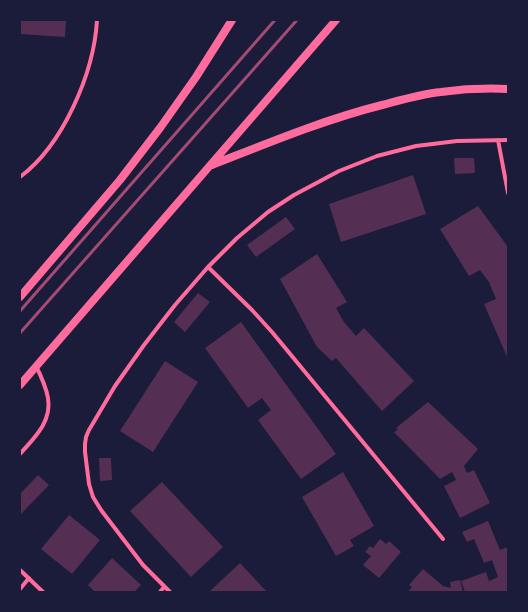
<!DOCTYPE html>
<html>
<head>
<meta charset="utf-8">
<style>
  body { margin:0 }
  #map { position:relative; width:528px; height:612px; overflow:hidden; background:#1b1b3a; font-family:Raleway,sans-serif }
  canvas { display:block }
  .frame { position:absolute; inset:0; border:21px solid #1b1b3a; pointer-events:none }
</style>
</head>
<body>
<div id="map">
<canvas width="528" height="612"></canvas>
<div class="frame"></div>
</div>
<script>
const ctx = document.querySelector('canvas').getContext('2d');
ctx.lineJoin = 'round';
function fillPath(path, color) { ctx.fillStyle = color; ctx.fill(path, 'evenodd'); }
function trace(path, color, width, dash) { ctx.strokeStyle = color; ctx.lineWidth = width; ctx.lineCap = dash ? 'butt' : 'round'; ctx.setLineDash(dash || []); ctx.stroke(path); }
fillPath(new Path2D(`
  M 20,20 L 66,20 L 65,37 L 20,34 Z
  M 454,158 L 474,158 L 475,173 L 455,174 Z
  M 413,175 L 426,214 L 341,242 L 329,204 Z
  M 478,206 L 508,247 L 508,359 L 484,304 L 496,299 L 489,282 L 480,270 L 469,276 L 440,229 Z
  M 286,217 L 295,229 L 256,257 L 247,245 Z
  M 317,254 L 347,302 L 336,308 L 344,322 L 356,336 L 364,328 L 414,381 L 382,411 L 336,358 L 332,361 L 317,347 L 280,279 Z
  M 198,293 L 210,302 L 185,332 L 174,322 Z
  M 241,322 L 336,454 L 301,479 L 258,420 L 271,410 L 262,398 L 248,408 L 205,348 Z
  M 165,361 L 198,382 L 153,452 L 120,431 Z
  M 428,402 L 478,449 L 464,466 L 467,473 L 474,470 L 490,503 L 460,518 L 444,486 L 456,480 L 452,472 L 440,479 L 394,432 L 398,430 L 396,428 Z
  M 99,458 L 111,458 L 112,480 L 100,481 Z
  M 343,472 L 374,526 L 350,540 L 354,546 L 336,556 L 302,497 Z
  M 38,475 L 49,485 L 20,515 L 20,494 Z
  M 162,482 L 223,547 L 191,577 L 130,511 Z
  M 69,515 L 100,540 L 72,574 L 41,549 Z
  M 488,521 L 500,550 L 508,547 L 508,592 L 465,592 L 461,581 L 486,572 L 489,581 L 498,577 L 492,560 L 484,563 L 474,539 L 467,542 L 462,532 Z
  M 380,539 L 386,544 L 389,541 L 401,552 L 379,578 L 363,565 L 371,556 L 365,552 L 370,546 L 373,548 Z
  M 112,558 L 141,585 L 134,592 L 95,592 L 88,585 Z
  M 240,563 L 267,592 L 211,592 L 210,591 Z
  M 423,569 L 443,586 L 451,588 L 450,582 L 460,580 L 463,592 L 408,592 L 412,587 L 409,585 Z`), '#542f53');
trace(new Path2D(`
  M 498,140 L 508,193
  M 20,177 C 63,145 94,73 97,20
  M 208,267 L 252,310 L 272,332 L 443,539
  M 20,454 C 34,438 52,422 48,398 C 46,387 41,376 36,366
  M 20,570 L 43,592
  M 20,589 L 29,578
  M 160,592 L 164,587
  M 170,592 L 143,565 L 101,510 L 93,497 L 89,484 L 85,452 L 85,444 L 86,437 L 89,430 L 115,386 L 144,345 L 175,305 L 208,267 L 237,238 L 268,212 L 294,195 L 339,171 L 377,156 L 416,146 L 457,141 L 508,140`), '#ff6b9d', 4);
trace(new Path2D(`
  M 212,165 C 268,143 323,120 382,105 C 401,100 421,94 441,92 C 463,89 486,88 508,89
  M 20,297 L 120,180 L 160,128 L 196,77 L 232,20
  M 20,385 L 336,20`), '#ff6b9d', 8);
trace(new Path2D(`
  M 20,311 L 275,20
  M 20,333 L 297,20`), '#a44b75', 3);
</script>
</body>
</html>
